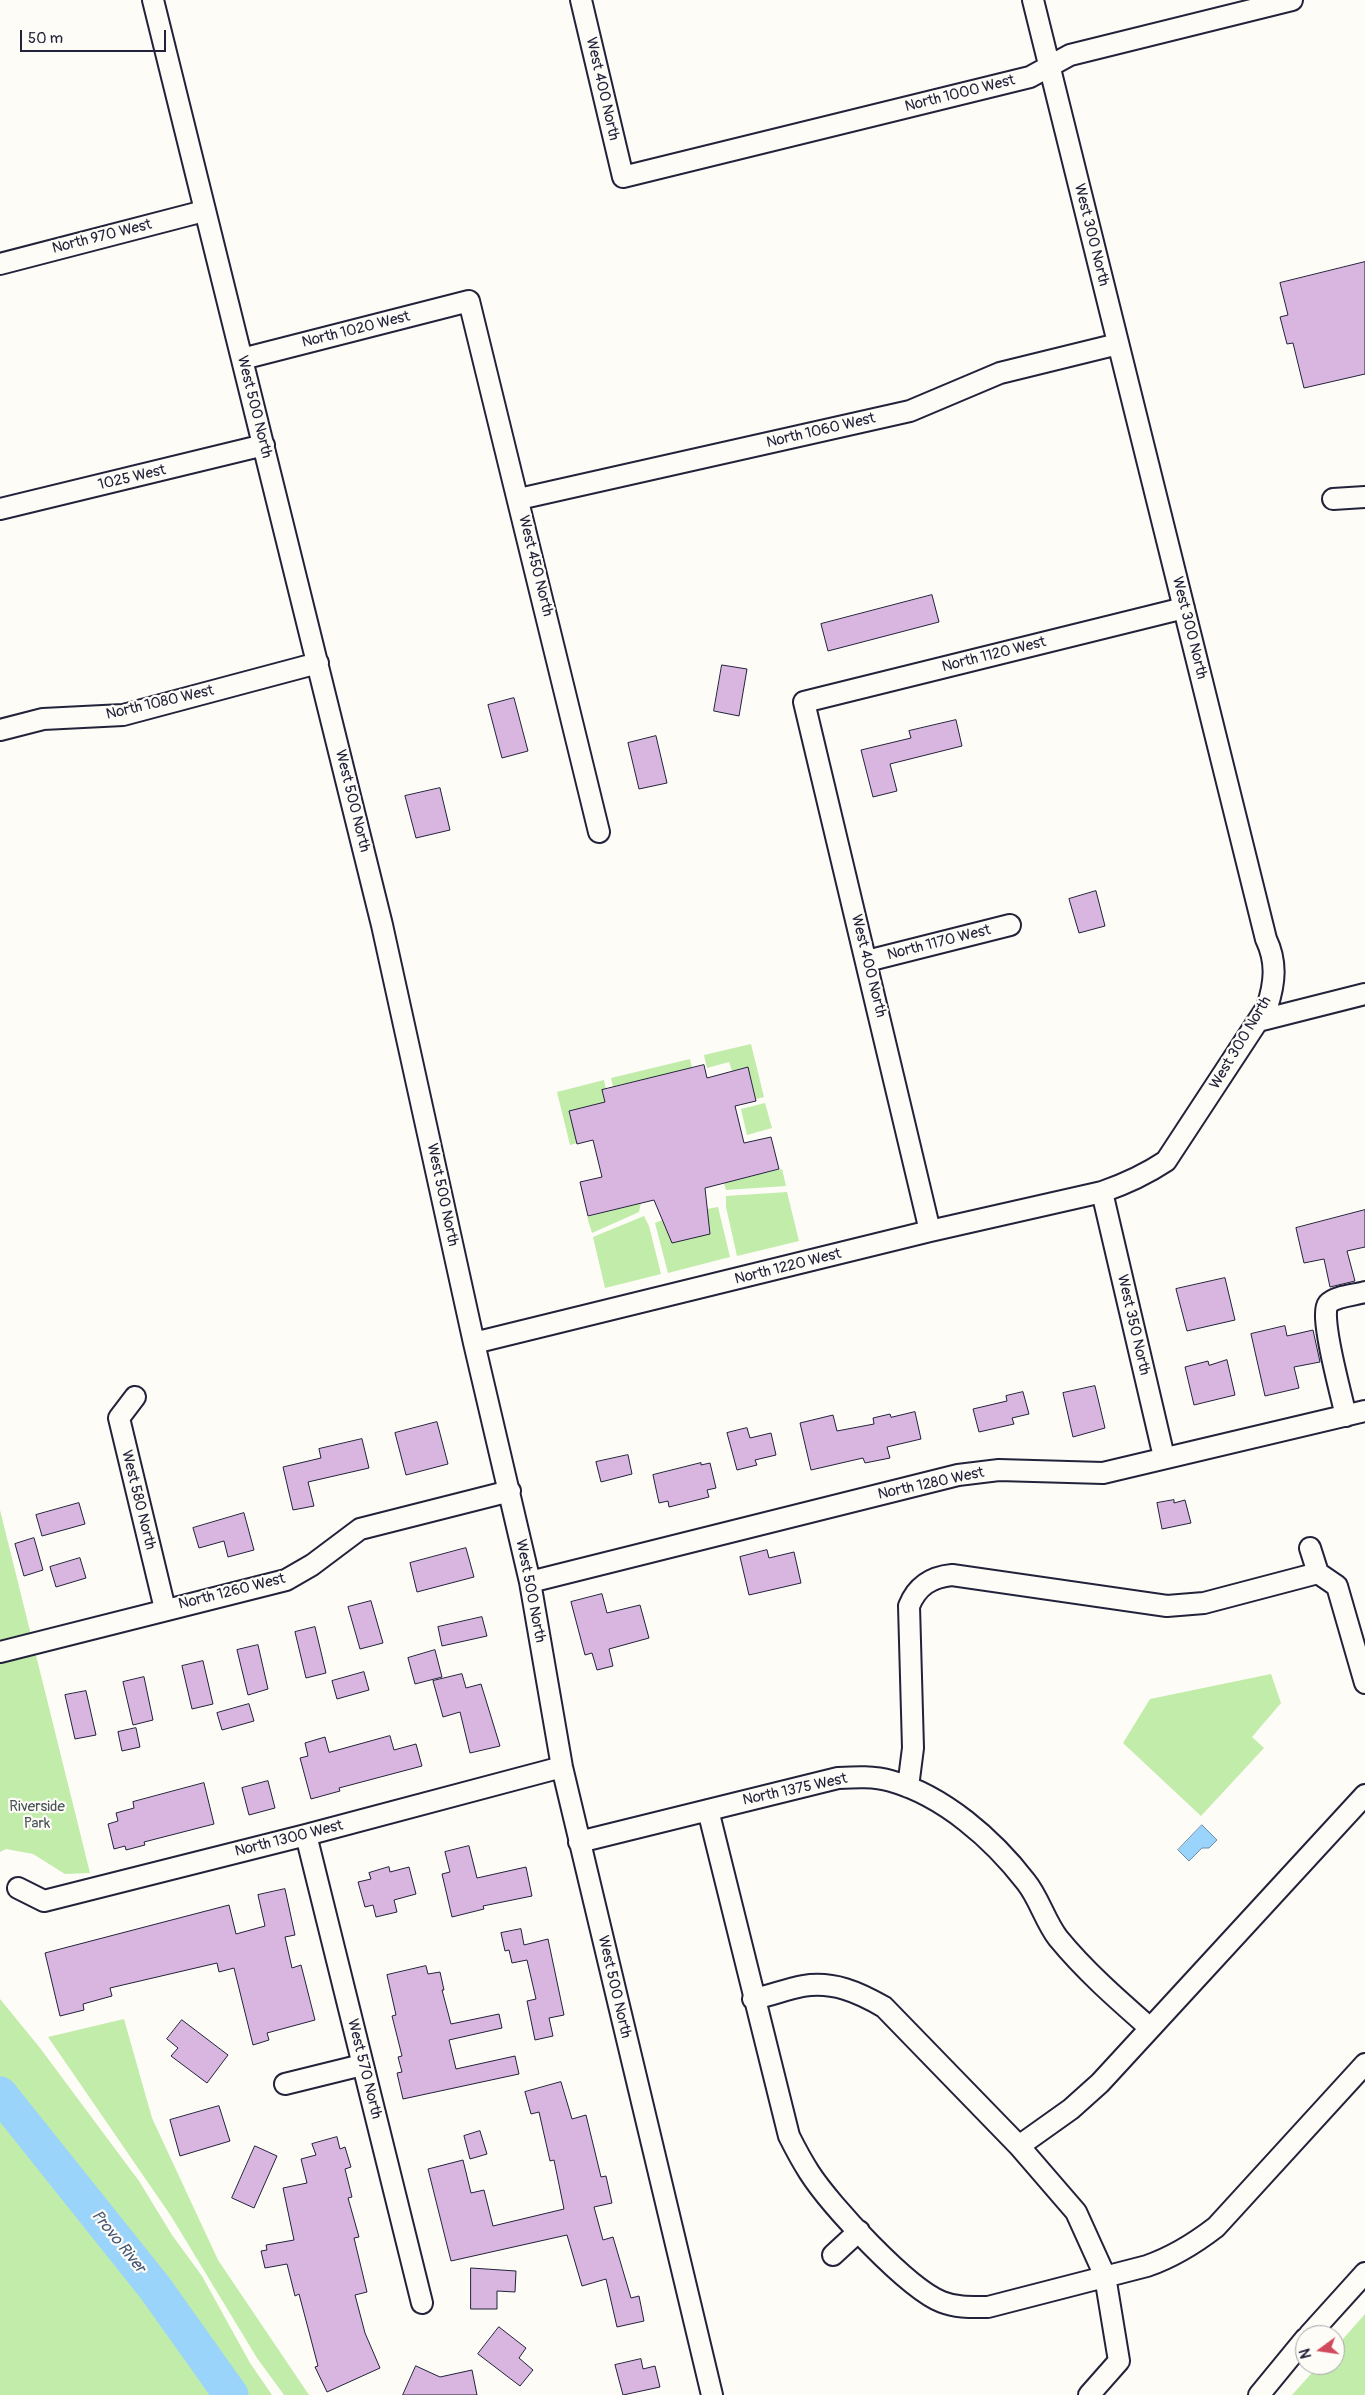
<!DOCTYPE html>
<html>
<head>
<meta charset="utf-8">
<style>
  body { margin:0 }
  #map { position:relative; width:1365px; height:2395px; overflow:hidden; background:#fdfcf7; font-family:Pangolin,sans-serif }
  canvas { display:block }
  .north { position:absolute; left:1295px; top:2325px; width:50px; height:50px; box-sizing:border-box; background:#fdfcf7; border:1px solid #a5a5ac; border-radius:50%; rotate:256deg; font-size:14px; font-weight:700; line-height:20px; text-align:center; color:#22223b }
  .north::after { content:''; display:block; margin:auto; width:18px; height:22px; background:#d1495b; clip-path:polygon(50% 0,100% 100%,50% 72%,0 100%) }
  .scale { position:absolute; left:20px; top:30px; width:146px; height:22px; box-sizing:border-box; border:2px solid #22223b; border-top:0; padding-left:6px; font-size:15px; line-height:18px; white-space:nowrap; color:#22223b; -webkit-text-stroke:4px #fdfcf7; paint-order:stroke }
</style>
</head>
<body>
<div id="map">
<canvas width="1365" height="2395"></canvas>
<div class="north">N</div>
<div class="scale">50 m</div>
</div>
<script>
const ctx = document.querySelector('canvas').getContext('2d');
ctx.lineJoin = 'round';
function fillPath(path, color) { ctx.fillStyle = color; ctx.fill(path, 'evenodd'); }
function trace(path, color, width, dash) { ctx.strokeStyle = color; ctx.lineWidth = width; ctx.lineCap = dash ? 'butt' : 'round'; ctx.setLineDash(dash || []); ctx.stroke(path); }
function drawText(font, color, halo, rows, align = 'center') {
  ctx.font = font + ' Pangolin,sans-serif'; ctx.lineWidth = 4.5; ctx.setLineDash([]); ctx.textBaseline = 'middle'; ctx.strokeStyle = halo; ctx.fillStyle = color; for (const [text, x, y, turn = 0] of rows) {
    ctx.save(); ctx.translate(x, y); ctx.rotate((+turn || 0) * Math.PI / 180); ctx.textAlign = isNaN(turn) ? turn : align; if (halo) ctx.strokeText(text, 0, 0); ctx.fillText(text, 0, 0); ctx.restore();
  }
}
fillPath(new Path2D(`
  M 751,1044 L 764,1097 L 756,1099 L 748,1067 L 732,1071 L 729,1062 L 707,1068 L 704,1055 Z
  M 690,1059 L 692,1068 L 613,1087 L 611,1078 Z
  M 604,1080 L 606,1089 L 602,1091 L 605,1102 L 569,1111 L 577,1143 L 570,1145 L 557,1092 Z
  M 765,1103 L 772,1128 L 747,1135 L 741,1109 Z
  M 782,1169 L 786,1186 L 726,1190 L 724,1183 Z
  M 787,1192 L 799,1241 L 737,1256 L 726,1207 L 726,1196 Z
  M 641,1203 L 639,1212 L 592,1233 L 587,1217 Z
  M 718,1207 L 730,1257 L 668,1273 L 655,1223 L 662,1220 L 710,1233 L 707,1209 Z
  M 644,1216 L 649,1226 L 661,1274 L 605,1288 L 593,1237 Z
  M 0,1510 L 90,1873 L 65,1874 L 33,1854 L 6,1849 L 0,1852 Z
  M 1271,1674 L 1281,1703 L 1252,1737 L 1264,1748 L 1201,1816 L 1123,1743 L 1150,1699 Z
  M 0,1999 L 40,2048 L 139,2181 L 172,2235 L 202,2276 L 250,2363 L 272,2395 L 0,2395 Z
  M 124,2019 L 152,2118 L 218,2260 L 309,2395 L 284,2395 L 257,2358 L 171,2216 L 48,2037 Z
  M 1365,2314 L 1365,2395 L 1292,2395 L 1319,2365 L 1335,2365 L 1335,2348 Z`), '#c2eca9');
const water = new Path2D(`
  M 1202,1825 L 1217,1840 L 1209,1848 L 1202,1848 L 1189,1861 L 1178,1850 Z`);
fillPath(water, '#9bd4fb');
trace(water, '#6b8dae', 1);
trace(new Path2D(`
  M 0,2094 L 155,2288 L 231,2395`), '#9bd4fb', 35);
const building = new Path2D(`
  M 1365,262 L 1365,374 L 1304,388 L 1293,343 L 1287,344 L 1280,317 L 1288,315 L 1280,283 Z
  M 932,595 L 939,622 L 828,651 L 821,624 Z
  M 722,665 L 747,669 L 739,716 L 714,711 Z
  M 514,698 L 528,751 L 502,758 L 488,705 Z
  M 956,720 L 962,746 L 890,764 L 897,791 L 873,797 L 861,750 L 911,738 L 909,731 Z
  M 656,736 L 667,783 L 639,789 L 628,743 Z
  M 440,788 L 450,830 L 416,838 L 405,796 Z
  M 1096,891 L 1105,926 L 1079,933 L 1069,899 Z
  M 704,1065 L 707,1078 L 748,1067 L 756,1101 L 735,1106 L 744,1143 L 771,1137 L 779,1169 L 705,1188 L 710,1234 L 672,1243 L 654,1200 L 588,1216 L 580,1182 L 602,1177 L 593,1140 L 577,1144 L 569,1111 L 605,1102 L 602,1090 Z
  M 1365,1210 L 1365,1247 L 1347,1251 L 1355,1281 L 1330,1287 L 1324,1259 L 1304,1263 L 1296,1228 Z
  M 1225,1278 L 1235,1320 L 1187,1331 L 1176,1289 Z
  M 1285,1326 L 1287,1336 L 1313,1330 L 1320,1362 L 1294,1367 L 1299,1388 L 1265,1396 L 1251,1334 Z
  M 1227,1360 L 1235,1395 L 1194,1405 L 1185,1367 L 1208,1361 L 1209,1365 Z
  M 1095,1386 L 1105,1428 L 1073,1437 L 1063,1393 Z
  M 1023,1392 L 1029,1414 L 1012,1418 L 1014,1424 L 979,1432 L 973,1409 L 1007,1401 L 1006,1396 Z
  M 915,1412 L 921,1439 L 887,1447 L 890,1458 L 865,1463 L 863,1458 L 811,1470 L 800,1423 L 833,1415 L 837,1431 L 874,1424 L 873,1418 L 890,1414 L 891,1417 Z
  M 437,1422 L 448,1464 L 406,1475 L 395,1433 Z
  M 747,1428 L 750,1438 L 771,1433 L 776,1455 L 755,1460 L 757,1465 L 737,1470 L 727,1433 Z
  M 362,1439 L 369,1468 L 308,1482 L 314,1506 L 293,1510 L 283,1467 L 321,1458 L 319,1449 Z
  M 628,1455 L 632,1474 L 601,1482 L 596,1462 Z
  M 701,1463 L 701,1465 L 710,1463 L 716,1488 L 707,1490 L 709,1497 L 669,1507 L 668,1501 L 659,1503 L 653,1475 Z
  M 1174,1500 L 1174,1503 L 1185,1500 L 1191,1523 L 1162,1529 L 1157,1503 Z
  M 79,1503 L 85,1524 L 42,1536 L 36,1515 Z
  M 244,1513 L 254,1550 L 228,1557 L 224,1541 L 199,1548 L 193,1528 Z
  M 34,1538 L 43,1570 L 24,1576 L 15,1544 Z
  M 466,1548 L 474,1577 L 417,1592 L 410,1563 Z
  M 767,1550 L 769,1558 L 794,1552 L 801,1583 L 749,1595 L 740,1557 Z
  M 80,1558 L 86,1578 L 56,1587 L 50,1567 Z
  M 602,1594 L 607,1613 L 640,1605 L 649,1638 L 609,1649 L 613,1666 L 597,1670 L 592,1653 L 585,1655 L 571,1602 Z
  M 371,1601 L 383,1643 L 360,1649 L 348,1607 Z
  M 482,1617 L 487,1636 L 442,1646 L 438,1627 Z
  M 315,1627 L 326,1673 L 306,1678 L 295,1632 Z
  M 258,1645 L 268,1689 L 248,1695 L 237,1650 Z
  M 435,1650 L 442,1677 L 415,1684 L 408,1658 Z
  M 203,1661 L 213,1704 L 192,1709 L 182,1666 Z
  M 364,1672 L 369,1690 L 337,1699 L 332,1681 Z
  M 462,1674 L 466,1688 L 481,1684 L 500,1746 L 470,1753 L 460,1712 L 443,1717 L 433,1681 Z
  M 144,1677 L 153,1720 L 133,1725 L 123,1682 Z
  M 86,1691 L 96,1735 L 75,1739 L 65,1695 Z
  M 249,1704 L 254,1721 L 222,1730 L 217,1713 Z
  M 136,1728 L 140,1747 L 122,1751 L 118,1732 Z
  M 390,1736 L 394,1750 L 416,1744 L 422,1766 L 339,1788 L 340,1791 L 311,1799 L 300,1758 L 308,1756 L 305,1743 L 325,1737 L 329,1752 Z
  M 268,1781 L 275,1808 L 249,1815 L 242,1788 Z
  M 204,1783 L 214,1824 L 144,1842 L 145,1845 L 126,1850 L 125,1846 L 114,1849 L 108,1824 L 118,1821 L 116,1813 L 134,1808 L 133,1802 Z
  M 469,1846 L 477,1878 L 526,1867 L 532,1896 L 483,1906 L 484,1909 L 452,1917 L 442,1874 L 450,1872 L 445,1852 Z
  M 389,1867 L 390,1872 L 409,1867 L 416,1894 L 394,1900 L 397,1912 L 376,1917 L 373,1905 L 365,1907 L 358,1882 L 371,1879 L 369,1873 Z
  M 285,1889 L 295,1935 L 285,1937 L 292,1968 L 301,1965 L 315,2020 L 267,2033 L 269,2040 L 253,2045 L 234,1968 L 219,1972 L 217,1963 L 110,1988 L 112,1996 L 83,2004 L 84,2010 L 60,2016 L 45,1953 L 229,1905 L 236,1934 L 265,1926 L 258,1895 Z
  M 521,1929 L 524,1945 L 548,1939 L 564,2015 L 549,2018 L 553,2036 L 535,2040 L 527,2001 L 536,1999 L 527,1960 L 512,1963 L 509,1950 L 505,1951 L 501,1933 Z
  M 426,1966 L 428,1974 L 440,1972 L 444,1990 L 442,1990 L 451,2024 L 499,2014 L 502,2028 L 449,2040 L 456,2069 L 515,2056 L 519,2074 L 403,2099 L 397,2073 L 402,2072 L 398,2057 L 402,2056 L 392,2016 L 396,2015 L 387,1975 Z
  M 182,2020 L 228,2055 L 207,2083 L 171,2056 L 178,2048 L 167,2039 Z
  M 561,2082 L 572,2119 L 586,2115 L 601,2177 L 606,2176 L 612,2203 L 594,2207 L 603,2240 L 613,2237 L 631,2298 L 639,2296 L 644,2321 L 617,2327 L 606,2279 L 582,2286 L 567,2235 L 451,2261 L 428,2169 L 463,2160 L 471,2193 L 484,2190 L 493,2226 L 564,2209 L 554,2160 L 550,2161 L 539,2112 L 531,2114 L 525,2092 Z
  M 219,2106 L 230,2141 L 180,2156 L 170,2120 Z
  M 480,2131 L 487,2154 L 470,2159 L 464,2136 Z
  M 337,2137 L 340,2149 L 345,2147 L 351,2167 L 345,2169 L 352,2197 L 348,2198 L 359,2237 L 354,2238 L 367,2292 L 355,2295 L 365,2333 L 380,2368 L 327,2392 L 315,2367 L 318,2366 L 299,2294 L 295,2296 L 287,2264 L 265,2268 L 261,2251 L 267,2250 L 266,2245 L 294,2240 L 283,2188 L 307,2183 L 301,2159 L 316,2155 L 312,2144 Z
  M 255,2146 L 277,2156 L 254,2208 L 232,2198 Z
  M 471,2268 L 516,2271 L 515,2292 L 497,2291 L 497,2309 L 471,2309 Z
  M 499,2327 L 526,2348 L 519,2358 L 533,2370 L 520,2386 L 478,2354 Z
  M 641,2359 L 643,2369 L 655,2366 L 660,2387 L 623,2395 L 615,2365 Z
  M 416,2366 L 440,2377 L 472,2370 L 477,2395 L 403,2395 Z`);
fillPath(building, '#d9b6e0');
trace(building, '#22223b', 1);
const minor = new Path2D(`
  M 153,0 L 382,925 L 474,1343 L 530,1582 L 562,1767 L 712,2395
  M 581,0 L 623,177 L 1030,77 L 1070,55 L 1292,0
  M 0,264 L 204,211
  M 242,359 L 469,301 L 599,832
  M 519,499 L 910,411 L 1000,373 L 1118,344
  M 1333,499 L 1365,497
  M 0,509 L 264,445
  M 0,730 L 43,719 L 123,715 L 318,663
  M 867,961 L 1010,925
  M 1258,1021 L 1365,994
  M 1102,1192 L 1164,1457
  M 930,1231 L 804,702 L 1184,608
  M 474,1343 L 930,1231 L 1102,1192 C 1125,1184 1145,1175 1166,1161 L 1267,1007 C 1275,983 1277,962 1266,939 L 1033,0
  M 135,1397 L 119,1418 L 165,1609
  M 1346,1416 C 1342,1398 1319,1315 1328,1304 C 1335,1296 1355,1295 1365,1292
  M 1310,1548 L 1318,1573
  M 530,1582 L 958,1475 L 999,1470 L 1103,1473 L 1365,1411
  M 0,1652 L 286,1580 L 312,1565 L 360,1529 L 510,1491
  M 908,1787 L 913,1748 L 909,1606 C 917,1586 931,1577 952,1575 L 1167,1606 L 1204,1603 L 1318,1573 L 1337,1586 L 1365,1683
  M 708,1810 L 789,2136 C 795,2148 802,2161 809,2172 C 830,2205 908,2289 942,2302 C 957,2308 973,2307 988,2307 L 1147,2266 C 1173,2257 1194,2244 1216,2227 L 1365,2064
  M 306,1835 L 422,2303
  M 579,1842 L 838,1778 C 856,1777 874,1776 891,1781 C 944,1796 993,1839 1026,1882 C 1039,1898 1045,1921 1058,1938 C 1085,1971 1117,1999 1150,2028
  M 18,1888 L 44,1901 L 306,1835 L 562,1767
  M 753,1999 C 770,1996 786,1989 803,1986 C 833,1981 858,1992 884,2007 L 1019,2146 L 1076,2212 L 1105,2276 L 1119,2361 L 1089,2395
  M 285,2084 L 362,2065
  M 1019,2146 L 1071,2109 L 1100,2083 L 1365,1795
  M 833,2255 L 859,2231
  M 1309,2335 L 1365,2273
  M 1259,2395 L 1305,2339`);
trace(minor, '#22223b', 24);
trace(minor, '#fdfcf7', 20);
drawText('15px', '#22223b', '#fdfcf7', [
  ["West 400 North",602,89,77],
  ["North 1000 West",960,94,-14],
  ["West 300 North",1091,235,76],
  ["North 970 West",102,237,-14],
  ["North 1020 West",356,330,-14],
  ["West 500 North",254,407,76],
  ["North 1060 West",821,431,-13],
  ["1025 West",132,478,-13],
  ["West 450 North",535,566,76],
  ["West 300 North",1189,628,76],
  ["North 1120 West",994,655,-14],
  ["North 1080 West",160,703,-13],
  ["West 500 North",352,801,76],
  ["North 1170 West",939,943,-14],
  ["West 400 North",868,966,76],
  ["West 300 North",1241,1043,-59],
  ["West 500 North",442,1195,78],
  ["North 1220 West",788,1267,-14],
  ["West 350 North",1133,1325,77],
  ["North 1280 West",931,1484,-12],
  ["West 580 North",138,1500,76],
  ["West 500 North",530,1591,79],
  ["North 1260 West",232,1592,-14],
  ["North 1375 West",795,1790,-12],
  ["North 1300 West",289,1839,-14],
  ["West 500 North",614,1987,77],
  ["West 570 North",364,2069,76]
]);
drawText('15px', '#4a5456', '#fdfcf7', [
  ["Riverside",37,1807],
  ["Park",37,1824]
]);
drawText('italic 16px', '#465775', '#fdfcf7', [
  ["Provo River",118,2242,51]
]);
</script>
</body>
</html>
